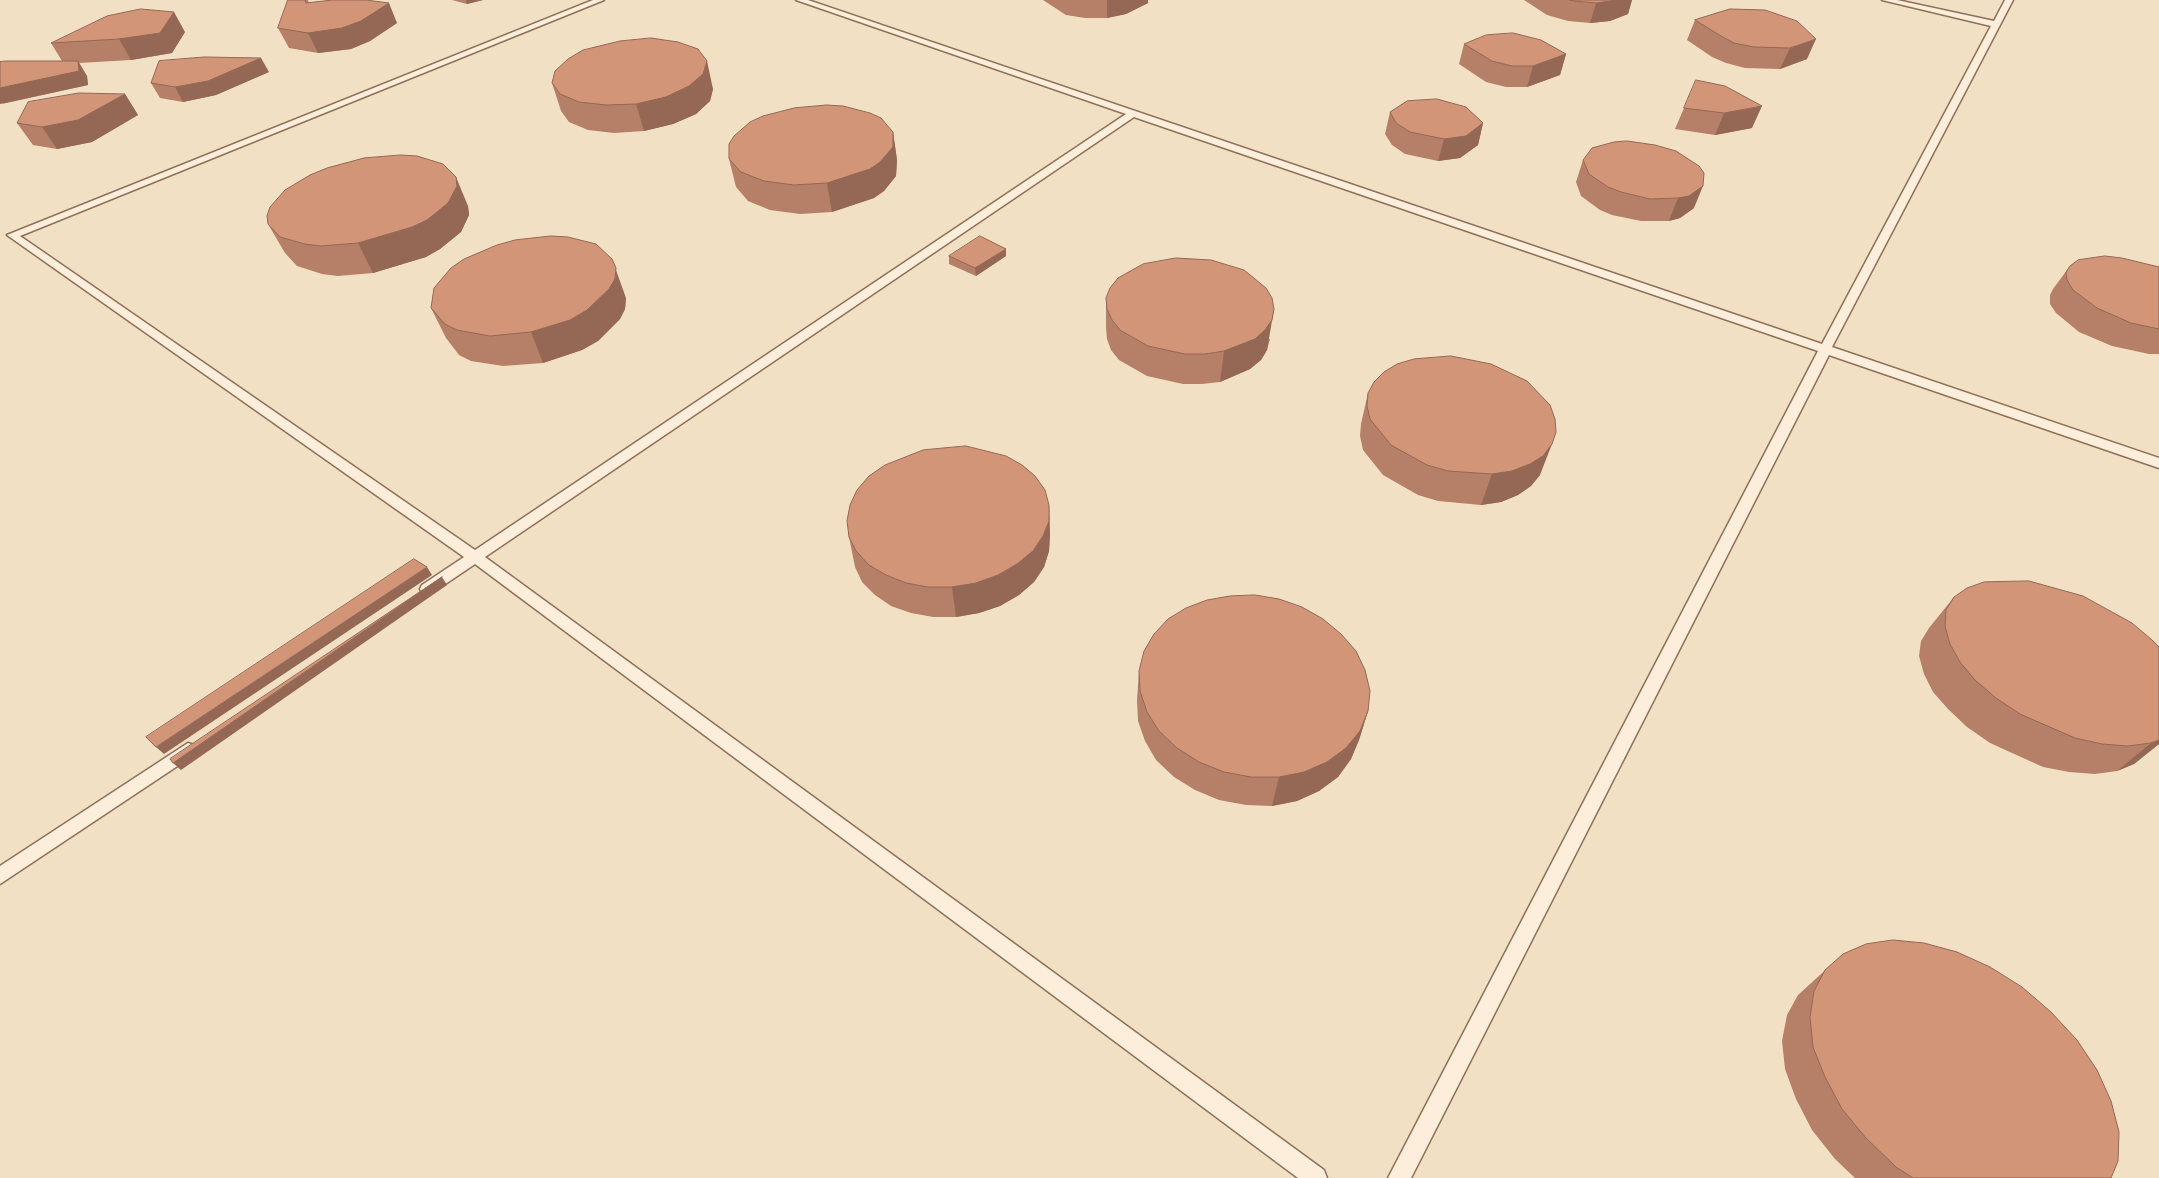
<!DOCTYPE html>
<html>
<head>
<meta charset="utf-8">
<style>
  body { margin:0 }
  canvas { display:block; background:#f2e0c5 }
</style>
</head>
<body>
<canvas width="2159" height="1178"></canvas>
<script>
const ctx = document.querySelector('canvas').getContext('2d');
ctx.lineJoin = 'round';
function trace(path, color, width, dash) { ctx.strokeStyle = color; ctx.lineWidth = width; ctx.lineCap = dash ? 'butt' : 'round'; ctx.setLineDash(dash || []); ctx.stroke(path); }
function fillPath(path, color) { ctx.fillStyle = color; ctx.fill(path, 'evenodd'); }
const service = new Path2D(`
  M 593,0 L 604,0 L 20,236 L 475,550 L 1126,114 L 796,0 L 808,0 L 1822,344 L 1991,26 L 1882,0 L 1897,0 L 1994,21 L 2005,0 L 2013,0 L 1832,347 L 2159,458 L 2159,468 L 1829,355 L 1411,1178 L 1388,1178 L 1818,351 L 1134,117 L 485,557 L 1324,1170 L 1327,1178 L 1298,1178 L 475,564 L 432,593 L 422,593 L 420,589 L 422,585 L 464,557 L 7,235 Z
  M 188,743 L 194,745 L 196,750 L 194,755 L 0,884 L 0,866 Z`);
trace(service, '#8f7059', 3);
fillPath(service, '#fceeda');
fillPath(new Path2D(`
  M 288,0 L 308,0 L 309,3 L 397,23 L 370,41 L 351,49 L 318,53 L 289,48 L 278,28 Z
  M 452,0 L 483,0 L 467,4 Z
  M 1043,0 L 1148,0 L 1148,3 L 1126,14 L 1107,18 L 1085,18 L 1066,15 Z
  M 1524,0 L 1632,0 L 1628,14 L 1610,21 L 1590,23 L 1568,21 L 1547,15 Z
  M 1730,9 L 1807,59 L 1780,69 L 1745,68 L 1726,63 L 1712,57 L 1687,40 L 1695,20 Z
  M 185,32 L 172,53 L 131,60 L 79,63 L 87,76 L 88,85 L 2,104 L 62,61 L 51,43 Z
  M 1464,44 L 1566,54 L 1560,75 L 1527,87 L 1506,87 L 1486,82 L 1459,64 Z
  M 269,72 L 216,95 L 183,102 L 160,98 L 151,83 Z
  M 552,83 L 713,89 L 710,101 L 696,114 L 673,124 L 644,131 L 614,133 L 588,130 L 569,122 L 561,111 Z
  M 1725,86 L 1752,128 L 1715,135 L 1675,129 L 1684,108 Z
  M 125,94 L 138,115 L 92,142 L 57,149 L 33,145 L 17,123 Z
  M 1390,112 L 1483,123 L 1478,145 L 1460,158 L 1438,161 L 1405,154 L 1392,145 L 1385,134 Z
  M 893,132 L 897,160 L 896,176 L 884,191 L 874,198 L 832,212 L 800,214 L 770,210 L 748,201 L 736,187 L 729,159 Z
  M 1614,142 L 1694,208 L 1680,218 L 1669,221 L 1641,221 L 1612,215 L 1600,210 L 1581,196 L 1576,182 L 1583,160 Z
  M 468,206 L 469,215 L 461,232 L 440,249 L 426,257 L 373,273 L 338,276 L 322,274 L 297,266 L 285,253 L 268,224 Z
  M 1006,249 L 1006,256 L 976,276 L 949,264 L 949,256 Z
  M 2070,266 L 2159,267 L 2159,354 L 2149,354 L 2112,346 L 2079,332 L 2056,313 L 2050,304 L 2050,295 L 2053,289 Z
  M 626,298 L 625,309 L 620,319 L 598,341 L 582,350 L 543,363 L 503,366 L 471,361 L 459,355 L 446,338 L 431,308 Z
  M 1106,298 L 1270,339 L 1267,350 L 1261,360 L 1250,369 L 1220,382 L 1202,384 L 1183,384 L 1147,376 L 1119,360 L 1111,350 L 1107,339 L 1106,328 Z
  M 1368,393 L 1540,475 L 1531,486 L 1518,495 L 1501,502 L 1481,505 L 1438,501 L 1418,495 L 1383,475 L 1363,450 L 1360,436 L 1361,424 Z
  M 1049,505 L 1050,535 L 1049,551 L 1044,567 L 1034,582 L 1019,595 L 1000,606 L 979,613 L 956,617 L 933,617 L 911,613 L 891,606 L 875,595 L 862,582 L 855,567 L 849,537 Z
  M 1954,597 L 2159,647 L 2159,744 L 2134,764 L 2117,771 L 2095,774 L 2069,772 L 2043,767 L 1990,743 L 1967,727 L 1948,709 L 1933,692 L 1924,674 L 1919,656 L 1921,641 L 1929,628 Z
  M 1139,671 L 1368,711 L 1359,740 L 1351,759 L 1338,777 L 1319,791 L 1297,801 L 1272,806 L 1246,805 L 1219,800 L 1195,790 L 1174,777 L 1156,760 L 1145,741 L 1138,721 L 1137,700 Z
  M 1843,954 L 2111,1178 L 1855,1178 L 1835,1159 L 1812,1130 L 1796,1099 L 1785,1069 L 1782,1041 L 1787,1015 L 1798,995 Z`), '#b58067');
fillPath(new Path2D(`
  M 466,0 L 483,0 L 467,4 Z
  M 1107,0 L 1148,0 L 1148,3 L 1126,14 L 1107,18 Z
  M 1617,0 L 1632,0 L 1628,14 L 1610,21 L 1590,23 L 1596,3 Z
  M 389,3 L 397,23 L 370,41 L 351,49 L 318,53 L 308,33 Z
  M 174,12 L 185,32 L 172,53 L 131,60 L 119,39 Z
  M 1816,39 L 1807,59 L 1780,69 L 1790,48 Z
  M 1566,54 L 1560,75 L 1527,87 L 1533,66 Z
  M 261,58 L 269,72 L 216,95 L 183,102 L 175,87 Z
  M 78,61 L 87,76 L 88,85 L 0,104 L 0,88 Z
  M 707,61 L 713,89 L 710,101 L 696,114 L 673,124 L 644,131 L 636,104 Z
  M 125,94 L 138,115 L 92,142 L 57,149 L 42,127 Z
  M 1762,106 L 1752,128 L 1715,135 L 1724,113 Z
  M 1483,123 L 1478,145 L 1460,158 L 1438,161 L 1444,139 Z
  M 893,132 L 897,160 L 896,176 L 884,191 L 874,198 L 832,212 L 827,183 Z
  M 456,177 L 468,206 L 469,215 L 461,232 L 440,249 L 426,257 L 373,273 L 358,243 Z
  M 1703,186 L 1694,208 L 1680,218 L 1669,221 L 1678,198 Z
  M 1006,249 L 1006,256 L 976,276 L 975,268 Z
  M 612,259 L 626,298 L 625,309 L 620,319 L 598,341 L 582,350 L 543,363 L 531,332 Z
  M 1274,309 L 1267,350 L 1261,360 L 1250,369 L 1220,382 L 1224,351 Z
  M 1552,444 L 1540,475 L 1531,486 L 1518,495 L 1501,502 L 1481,505 L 1492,474 Z
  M 1049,505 L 1050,535 L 1049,551 L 1044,567 L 1034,582 L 1019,595 L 1000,606 L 979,613 L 956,617 L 952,587 Z
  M 427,567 L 432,575 L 164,754 L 156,747 Z
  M 442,577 L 447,585 L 181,770 L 173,763 Z
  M 1368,711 L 1359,740 L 1351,759 L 1338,777 L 1319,791 L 1297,801 L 1272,806 L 1279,777 Z
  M 2159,740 L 2159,744 L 2134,764 L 2117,771 L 2151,743 Z`), '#946854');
const building = new Path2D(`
  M 288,0 L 305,0 L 306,3 L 332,0 L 366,0 L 389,3 L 361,21 L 342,28 L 308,33 L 278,28 Z
  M 1570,0 L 1617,0 L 1596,3 L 1574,1 Z
  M 141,9 L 174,12 L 160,33 L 119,39 L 51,43 L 107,16 Z
  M 1730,9 L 1765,10 L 1797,21 L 1816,39 L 1790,48 L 1754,47 L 1734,43 L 1721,36 L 1695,20 Z
  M 1513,33 L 1541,40 L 1566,54 L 1533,66 L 1512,66 L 1492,61 L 1464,44 L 1486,35 Z
  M 651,38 L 678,42 L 698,49 L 707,61 L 703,74 L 689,86 L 666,97 L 636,104 L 606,105 L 579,102 L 560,94 L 552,83 L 555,71 L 568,59 L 583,50 L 620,41 Z
  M 204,57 L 261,58 L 208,81 L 175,87 L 151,83 L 159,61 Z
  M 6,61 L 78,61 L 79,71 L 0,88 L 0,62 Z
  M 1696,80 L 1725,86 L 1762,106 L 1724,113 L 1684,108 Z
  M 79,93 L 125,94 L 78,120 L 42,127 L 17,123 L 28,102 Z
  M 1437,99 L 1466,107 L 1483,123 L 1466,136 L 1444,139 L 1410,132 L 1396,123 L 1390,112 L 1407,101 Z
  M 827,105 L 843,106 L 870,113 L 881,118 L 893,132 L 893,147 L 880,162 L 870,169 L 827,183 L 794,185 L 764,181 L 741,172 L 729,159 L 729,144 L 734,136 L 750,122 L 763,116 L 794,108 Z
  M 1627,141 L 1655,145 L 1676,151 L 1699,166 L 1704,173 L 1703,186 L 1689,196 L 1678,198 L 1650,199 L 1621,192 L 1608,187 L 1589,174 L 1583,160 L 1592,148 L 1614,142 Z
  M 401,155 L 417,156 L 443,164 L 456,177 L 457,186 L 448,203 L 427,220 L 412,227 L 358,243 L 321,246 L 305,244 L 280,237 L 268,224 L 267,216 L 270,207 L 285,190 L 310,175 L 327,168 L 364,158 Z
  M 551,236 L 568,237 L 596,244 L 612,259 L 616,268 L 615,279 L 609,289 L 587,310 L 570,320 L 531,332 L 490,336 L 457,330 L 445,324 L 431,308 L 434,288 L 451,268 L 464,259 L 497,245 L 515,240 Z
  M 980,236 L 1006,249 L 975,268 L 949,256 Z
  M 2105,256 L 2122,258 L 2159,267 L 2159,329 L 2131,323 L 2097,308 L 2073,290 L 2067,280 L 2066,272 L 2070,266 L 2078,260 Z
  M 1176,258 L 1211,260 L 1244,270 L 1266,288 L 1272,298 L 1274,309 L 1272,320 L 1265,330 L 1255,339 L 1224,351 L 1205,354 L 1185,354 L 1148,346 L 1120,330 L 1112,320 L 1107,309 L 1106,298 L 1110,288 L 1118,278 L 1143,264 Z
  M 1451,356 L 1491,364 L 1527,381 L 1550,405 L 1555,419 L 1556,432 L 1552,444 L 1543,456 L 1530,464 L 1512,471 L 1492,474 L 1448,471 L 1427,465 L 1391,445 L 1370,419 L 1367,406 L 1368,393 L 1374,382 L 1384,372 L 1397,364 L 1414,359 Z
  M 966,446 L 1006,456 L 1022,465 L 1035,476 L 1045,490 L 1049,505 L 1049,521 L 1043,536 L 1033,551 L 1017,564 L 998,575 L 976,583 L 952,587 L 928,587 L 906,583 L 886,575 L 869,565 L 856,551 L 849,537 L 847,521 L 850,505 L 857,490 L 869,476 L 885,465 L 923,450 Z
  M 414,559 L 427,567 L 156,747 L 146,737 Z
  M 442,577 L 173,763 L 170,759 Z
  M 2029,581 L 2083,596 L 2132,623 L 2152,640 L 2159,647 L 2159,740 L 2151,743 L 2128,746 L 2102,744 L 2075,738 L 2020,714 L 1996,698 L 1975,680 L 1960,662 L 1950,644 L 1945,626 L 1946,610 L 1954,597 L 1967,588 L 1984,582 Z
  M 1255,595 L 1279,599 L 1302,607 L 1323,619 L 1341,634 L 1356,651 L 1365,670 L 1370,691 L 1368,711 L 1360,731 L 1346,748 L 1327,762 L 1304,772 L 1279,777 L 1251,777 L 1224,772 L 1199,762 L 1177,748 L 1159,731 L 1147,712 L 1140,691 L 1139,671 L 1144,651 L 1154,634 L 1168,619 L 1186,608 L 1207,600 L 1230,596 Z
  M 1893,940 L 1924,943 L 1957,952 L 1990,967 L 2022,987 L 2051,1012 L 2077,1040 L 2097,1070 L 2111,1101 L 2119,1132 L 2118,1161 L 2111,1178 L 1913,1178 L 1896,1167 L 1866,1138 L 1842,1109 L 1825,1077 L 1813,1047 L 1810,1017 L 1814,991 L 1825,970 L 1843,954 L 1866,944 Z`);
fillPath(building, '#d39578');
trace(building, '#946854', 1);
</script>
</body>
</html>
